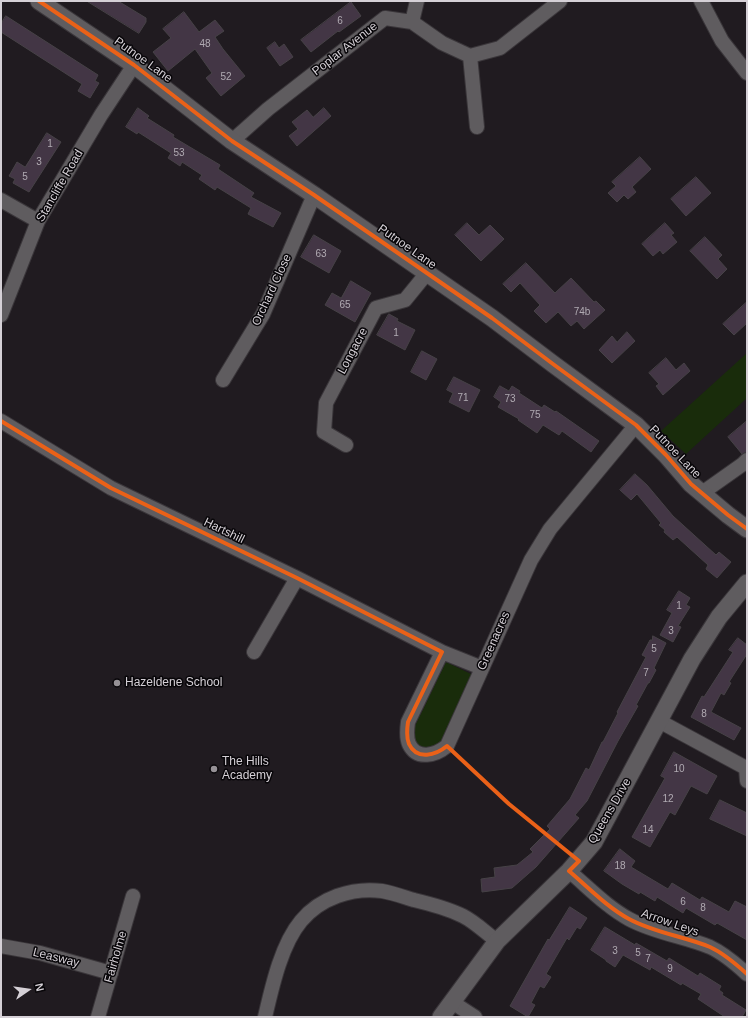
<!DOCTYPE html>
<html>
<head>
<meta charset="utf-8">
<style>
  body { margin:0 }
  #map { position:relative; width:748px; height:1018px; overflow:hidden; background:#201b20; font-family:Helvetica,sans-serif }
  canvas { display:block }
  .frame { position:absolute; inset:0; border:2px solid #d5d0d6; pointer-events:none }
  .north { position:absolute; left:8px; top:970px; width:40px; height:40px; -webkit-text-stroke:3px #080609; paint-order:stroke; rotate:77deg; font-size:11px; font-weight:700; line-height:16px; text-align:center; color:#d5d0d6 }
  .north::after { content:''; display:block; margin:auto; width:14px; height:18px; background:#d5d0d6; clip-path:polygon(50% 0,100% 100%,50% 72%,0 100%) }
</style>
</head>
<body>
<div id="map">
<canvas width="748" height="1018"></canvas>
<div class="frame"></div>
<div class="north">N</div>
</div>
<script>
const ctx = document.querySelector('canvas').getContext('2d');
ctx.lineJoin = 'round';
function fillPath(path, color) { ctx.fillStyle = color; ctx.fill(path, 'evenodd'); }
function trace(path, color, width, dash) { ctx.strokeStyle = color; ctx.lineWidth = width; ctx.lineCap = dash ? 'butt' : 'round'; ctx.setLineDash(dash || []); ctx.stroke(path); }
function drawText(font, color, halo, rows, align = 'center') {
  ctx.font = font + ' Helvetica,sans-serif'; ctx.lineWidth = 3; ctx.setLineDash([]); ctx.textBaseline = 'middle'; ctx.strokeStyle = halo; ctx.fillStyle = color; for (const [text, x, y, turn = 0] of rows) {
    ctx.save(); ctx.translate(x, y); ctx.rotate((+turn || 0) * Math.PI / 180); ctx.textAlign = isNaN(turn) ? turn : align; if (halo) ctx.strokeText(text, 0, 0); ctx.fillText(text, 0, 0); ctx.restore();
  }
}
fillPath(new Path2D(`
  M 747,353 L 747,398 L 686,454 L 661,431 Z
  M 446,662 L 473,675 L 444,741 L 429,750 L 419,748 L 414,740 L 413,730 Z`), '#192c0b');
const building = new Path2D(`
  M 87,1 L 118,1 L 146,18 L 146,22 L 139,33 Z
  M 351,2 L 361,16 L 339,32 L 338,31 L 311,52 L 301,40 Z
  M 184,12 L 199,32 L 215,20 L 224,31 L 215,37 L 223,49 L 245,76 L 221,96 L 206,78 L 212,73 L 195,49 L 168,71 L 153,52 L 171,38 L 163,29 Z
  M 6,16 L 98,75 L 95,81 L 99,83 L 90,98 L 78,91 L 82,84 L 1,32 L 1,24 Z
  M 275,42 L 279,48 L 284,44 L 293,57 L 280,66 L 267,48 Z
  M 138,108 L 149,116 L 147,118 L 174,135 L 173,137 L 220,165 L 218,169 L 254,193 L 251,197 L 281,213 L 273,227 L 248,214 L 251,208 L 217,187 L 215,190 L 199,179 L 202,175 L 182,162 L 180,166 L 168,158 L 171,153 L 138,132 L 137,134 L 126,127 Z
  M 324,108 L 331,116 L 297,146 L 289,136 L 298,129 L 292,122 L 307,110 L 313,117 Z
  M 47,133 L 61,142 L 29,192 L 13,183 L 15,179 L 9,176 L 17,162 L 25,167 Z
  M 640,157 L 651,169 L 632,187 L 636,192 L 628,199 L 624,195 L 617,202 L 608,193 L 616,186 L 612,182 Z
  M 696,177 L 711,193 L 686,216 L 671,199 Z
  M 467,223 L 479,235 L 490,225 L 504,239 L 481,261 L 455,235 Z
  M 665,223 L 674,233 L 671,235 L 677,242 L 663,254 L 660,250 L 653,256 L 642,244 Z
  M 314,235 L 341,251 L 329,273 L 301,257 Z
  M 705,237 L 722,255 L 718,259 L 727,269 L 717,279 L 690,251 Z
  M 526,263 L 555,293 L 571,278 L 594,302 L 596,301 L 605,310 L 584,329 L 577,321 L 571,326 L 558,312 L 546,323 L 534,311 L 540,305 L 520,283 L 511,292 L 503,284 Z
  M 351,281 L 371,293 L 355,322 L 325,305 L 332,293 L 341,298 Z
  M 747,302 L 747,323 L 734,335 L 723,324 Z
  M 389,314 L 398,319 L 397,321 L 415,330 L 405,350 L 377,335 Z
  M 627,332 L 635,341 L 612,363 L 599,350 L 612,336 L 617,342 Z
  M 422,351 L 437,359 L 426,380 L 411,372 Z
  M 666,358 L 676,370 L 684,363 L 690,371 L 663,395 L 656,386 L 659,384 L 649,373 Z
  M 454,377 L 480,390 L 469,412 L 449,402 L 453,393 L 447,390 Z
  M 500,386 L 509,391 L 512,386 L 520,391 L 519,393 L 542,408 L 544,405 L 555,412 L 556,411 L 599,441 L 591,452 L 562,431 L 559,435 L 543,425 L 537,433 L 518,420 L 519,419 L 498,407 L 501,402 L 494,397 Z
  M 747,421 L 747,452 L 742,454 L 728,437 Z
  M 635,474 L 647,485 L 673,516 L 716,555 L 719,552 L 731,562 L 717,578 L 706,569 L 708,565 L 677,537 L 673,540 L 664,532 L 665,530 L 659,525 L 661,523 L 637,494 L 631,500 L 620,490 Z
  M 679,591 L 690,598 L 686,605 L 690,607 L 678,626 L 681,627 L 673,642 L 660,635 L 672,613 L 667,610 Z
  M 653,636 L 666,643 L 654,668 L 656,670 L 649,683 L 648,683 L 636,705 L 638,706 L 618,741 L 587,801 L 575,815 L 579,818 L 536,867 L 512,888 L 482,892 L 481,879 L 495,877 L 494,868 L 517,865 L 533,852 L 530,849 L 550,829 L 547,826 L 570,799 L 586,768 L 589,770 L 602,742 L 603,742 L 618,713 L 617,712 L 646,657 L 642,655 L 650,640 L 652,640 Z
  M 738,638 L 747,645 L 747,654 L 729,682 L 731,683 L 724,695 L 721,693 L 711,712 L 741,728 L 734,740 L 691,717 L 702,696 L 704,697 L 733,652 L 729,650 Z
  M 674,752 L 717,776 L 707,794 L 691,786 L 675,815 L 670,812 L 650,847 L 632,837 L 665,778 L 661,776 Z
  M 720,800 L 747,813 L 747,836 L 710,819 Z
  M 620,849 L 635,861 L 631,867 L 668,889 L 672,883 L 700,900 L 702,897 L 729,912 L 735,901 L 747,907 L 747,940 L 717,923 L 715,925 L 686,908 L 683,913 L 657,897 L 655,901 L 640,892 L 639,894 L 622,884 L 604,871 Z
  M 570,907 L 587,918 L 580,929 L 577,927 L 569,940 L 567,938 L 546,974 L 551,977 L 544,988 L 540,986 L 531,1003 L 535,1005 L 528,1017 L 510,1006 L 548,939 L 549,940 Z
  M 605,927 L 635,945 L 636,943 L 667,961 L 669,958 L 698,976 L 700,973 L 721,986 L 719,990 L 723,993 L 722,995 L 746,1010 L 742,1017 L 725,1017 L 698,999 L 701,994 L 682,983 L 681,985 L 651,967 L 650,970 L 623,955 L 615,967 L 606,961 L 606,960 L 591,950 Z`);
fillPath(building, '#433645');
trace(building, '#464246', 1);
const minor = new Path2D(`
  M 701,1 L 722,41 L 747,73
  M 412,22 L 417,1
  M 470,56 L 477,127
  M 232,141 L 268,109 L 385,18 L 412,22 L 442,43 L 470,56 L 500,48 L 560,1
  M 1,200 L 38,221
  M 1,315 L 38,221 L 101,115 L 134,65
  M 223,380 L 263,314 L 314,195
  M 1,421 L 111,488 L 297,578 L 442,652 L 482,668
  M 346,445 L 324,432 L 326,403 L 376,308 L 405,300 L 427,273
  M 702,493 L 743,464 L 747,460
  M 254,652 L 297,578
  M 442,652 L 408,722 C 407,729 406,737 409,744 C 417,761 436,755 447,746 L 531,560 L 550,529 L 636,425
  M 659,721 L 746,768
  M 746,768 L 747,781
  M 569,871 C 589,888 607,907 629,919 C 655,933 683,936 710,947 C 723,953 736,964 747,974
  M 1,946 L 40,953 L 111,973
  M 452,1002 L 475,1017
  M 98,1017 L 133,896
  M 265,1017 C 272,987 281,945 301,921 C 320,898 352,887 382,891 C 393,893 404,897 414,900 C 431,904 447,908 463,916 C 475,922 486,933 497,941`);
const tertiary = new Path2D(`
  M 39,1 L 134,65 L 232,141 L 314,195 L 492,318 L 553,364 L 636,425 L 666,455 L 691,484 L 728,515 L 747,529
  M 441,1017 L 497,941 L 569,871 L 594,842 L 692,659 L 719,617 L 747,583`);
trace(minor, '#3a363a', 16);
trace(tertiary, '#3a363a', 19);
trace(minor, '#5f5c5f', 14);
trace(tertiary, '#5f5c5f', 17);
trace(new Path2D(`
  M 39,1 L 134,65 L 232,141 L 314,195 L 492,318 L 553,364 L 636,425 L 666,455 L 691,484 L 728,515 L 747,529
  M 1,421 L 111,488 L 297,578 L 442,652 L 408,722 C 407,729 406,737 409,744 C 417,761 436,755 447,746 L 509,804 L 579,861 L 569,871 C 589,888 607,907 629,919 C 655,933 683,936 710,947 C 723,953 736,964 747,974`), '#ea6118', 4);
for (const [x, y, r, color] of [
  [117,683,4,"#969196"],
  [214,769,4,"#969196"]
]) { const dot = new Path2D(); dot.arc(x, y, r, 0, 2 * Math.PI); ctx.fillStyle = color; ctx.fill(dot); trace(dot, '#080609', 1.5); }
drawText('10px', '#b0aab2', null, [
  ["6",340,21],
  ["48",205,44],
  ["52",226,77],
  ["1",50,144],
  ["53",179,153],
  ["3",39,162],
  ["5",25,177],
  ["63",321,254],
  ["65",345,305],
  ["74b",582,312],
  ["1",396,333],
  ["71",463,398],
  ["73",510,399],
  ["75",535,415],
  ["1",679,606],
  ["3",671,631],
  ["5",654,649],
  ["7",646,673],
  ["8",704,714],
  ["10",679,769],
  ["12",668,799],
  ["14",648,830],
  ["18",620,866],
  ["6",683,902],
  ["8",703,908],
  ["3",615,951],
  ["5",638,953],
  ["7",648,959],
  ["9",670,969]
]);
drawText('12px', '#d5d0d6', '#080609', [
  ["Poplar Avenue",345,49,-38],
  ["Putnoe Lane",143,60,36],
  ["Stancliffe Road",60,186,-60],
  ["Putnoe Lane",407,247,35],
  ["Orchard Close",272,290,-65],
  ["Longacre",353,351,-62],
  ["Putnoe Lane",675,452,46],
  ["Hartshill",224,531,26],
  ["Greenacres",494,641,-66],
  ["Queens Drive",610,811,-60],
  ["Arrow Leys",670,923,19],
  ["Fairholme",116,957,-74],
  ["Leasway",56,958,14]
]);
drawText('12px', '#d5d0d6', '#080609', [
  ["Hazeldene School",125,683],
  ["The Hills",222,762],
  ["Academy",222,776]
], 'left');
</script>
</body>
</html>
